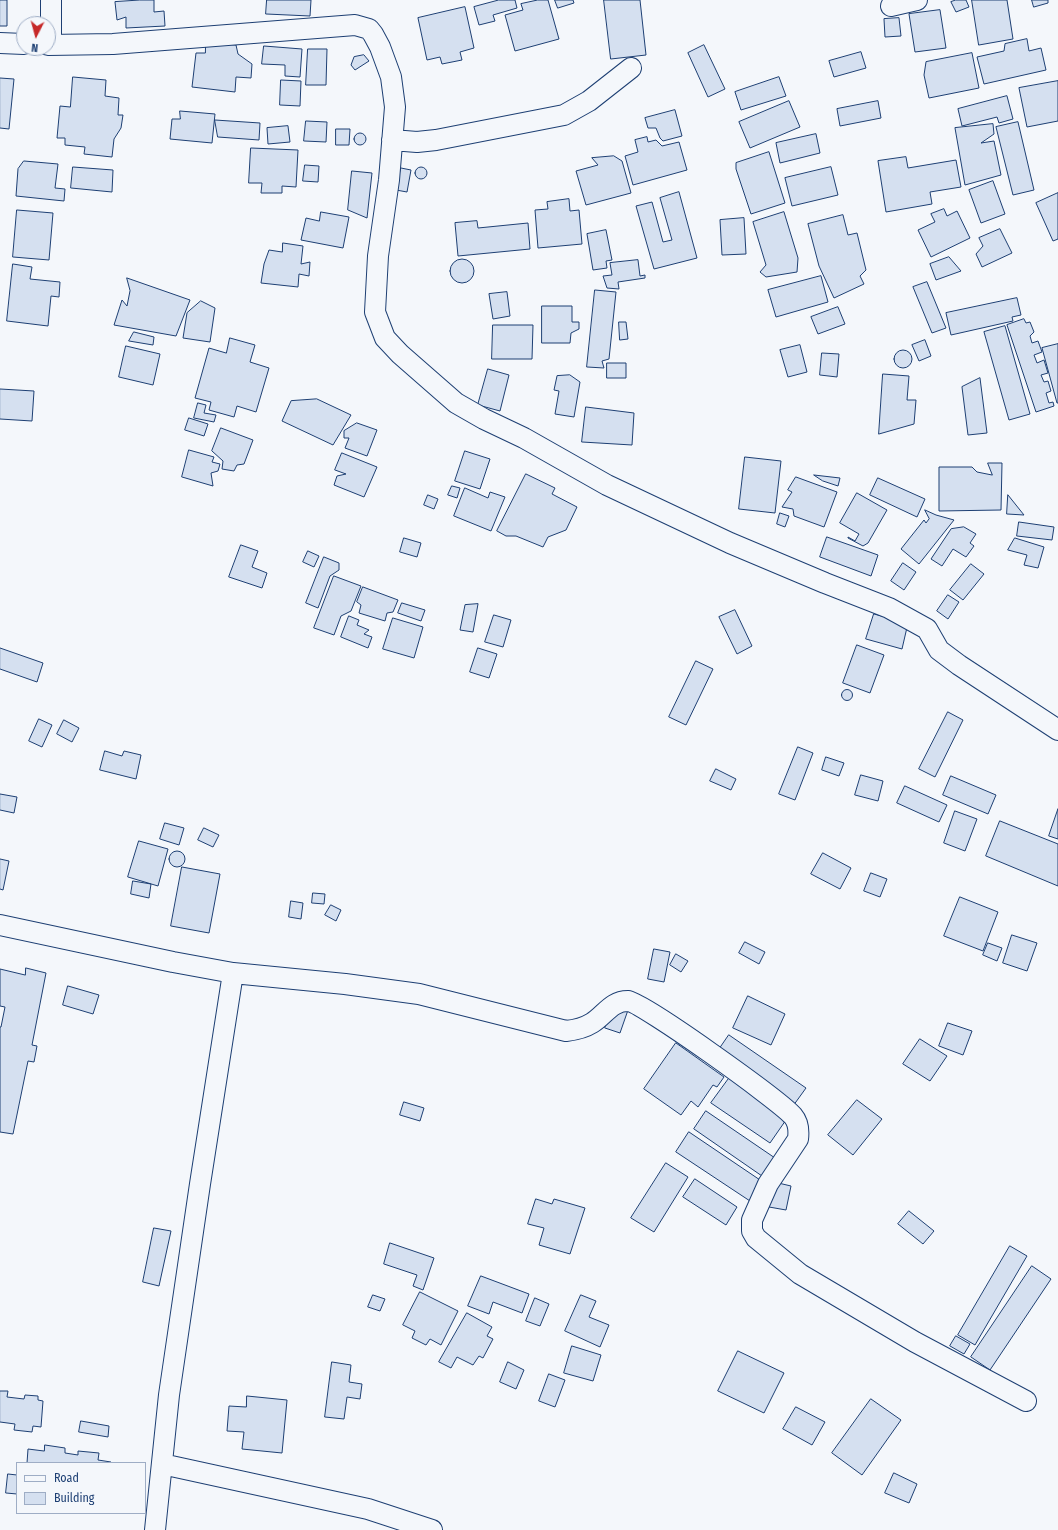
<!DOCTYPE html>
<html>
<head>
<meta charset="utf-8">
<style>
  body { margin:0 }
  #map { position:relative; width:1058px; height:1530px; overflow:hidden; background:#f4f7fb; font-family:"Fira Sans Condensed",sans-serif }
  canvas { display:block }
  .legend { position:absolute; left:16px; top:1462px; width:130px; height:52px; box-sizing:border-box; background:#f4f7fb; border:1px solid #9eadc5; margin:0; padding:5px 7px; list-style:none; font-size:12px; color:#1d3f73 }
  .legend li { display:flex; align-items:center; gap:8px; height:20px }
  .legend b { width:20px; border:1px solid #9eadc5 }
  .north { position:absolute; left:16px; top:16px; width:40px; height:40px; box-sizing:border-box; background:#f4f7fb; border:1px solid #9eadc5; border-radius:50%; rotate:186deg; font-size:11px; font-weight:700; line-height:16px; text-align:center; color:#1d3f73 }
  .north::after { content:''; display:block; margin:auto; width:14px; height:18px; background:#c62828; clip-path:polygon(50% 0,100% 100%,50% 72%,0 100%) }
</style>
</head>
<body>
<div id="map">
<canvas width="1058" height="1530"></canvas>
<ul class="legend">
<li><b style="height:5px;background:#f4f7fb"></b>Road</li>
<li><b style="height:11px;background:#d5e0f0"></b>Building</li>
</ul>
<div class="north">N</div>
</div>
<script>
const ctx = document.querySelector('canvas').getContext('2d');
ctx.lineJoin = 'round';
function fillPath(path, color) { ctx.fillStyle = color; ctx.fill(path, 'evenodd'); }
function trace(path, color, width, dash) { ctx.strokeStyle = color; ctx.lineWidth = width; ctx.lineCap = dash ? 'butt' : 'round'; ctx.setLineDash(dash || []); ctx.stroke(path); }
const building = new Path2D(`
  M 0,0 L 7,0 L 7,26 L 0,26 Z
  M 140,0 L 154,0 L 154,12 L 164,11 L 165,26 L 126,28 L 126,17 L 117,20 L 115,2 Z
  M 267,0 L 311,0 L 310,16 L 266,14 Z
  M 499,0 L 515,0 L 517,8 L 493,15 L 495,21 L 479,25 L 474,7 Z
  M 538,0 L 548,0 L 559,39 L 515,51 L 505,15 L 523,10 L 521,4 Z
  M 555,0 L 573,0 L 574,3 L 558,8 Z
  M 604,0 L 640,0 L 646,55 L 611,59 Z
  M 956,0 L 966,0 L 969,7 L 956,12 L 951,2 Z
  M 972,0 L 1007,0 L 1013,39 L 979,45 Z
  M 1032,0 L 1048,0 L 1048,3 L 1034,7 Z
  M 465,7 L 474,48 L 460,52 L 462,60 L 442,64 L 440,57 L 427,60 L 418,18 Z
  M 940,10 L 946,48 L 915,52 L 909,14 Z
  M 899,18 L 901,36 L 885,37 L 884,19 Z
  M 1027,39 L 1029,51 L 1041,48 L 1046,70 L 984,84 L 977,57 L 1004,51 L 1005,44 Z
  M 206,42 L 236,45 L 238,54 L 252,64 L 251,78 L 236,77 L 235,92 L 192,87 L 196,53 L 205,53 Z
  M 704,45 L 725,89 L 708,97 L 688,53 Z
  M 264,46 L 302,49 L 300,77 L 285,76 L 285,65 L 262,64 Z
  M 308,49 L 327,49 L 326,85 L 306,85 Z
  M 861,52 L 866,68 L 834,77 L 829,61 Z
  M 972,53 L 979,88 L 929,98 L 924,75 L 926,62 Z
  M 364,55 L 369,61 L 355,70 L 351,65 L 354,57 Z
  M 73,77 L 106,80 L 105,96 L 119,98 L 118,115 L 123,115 L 121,128 L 114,139 L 112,157 L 84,154 L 85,147 L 65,145 L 65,138 L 57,138 L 60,106 L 70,107 Z
  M 779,77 L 786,96 L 741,110 L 735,92 Z
  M 0,78 L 14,79 L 9,129 L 0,128 Z
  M 281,80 L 301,81 L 300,106 L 280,105 Z
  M 1058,81 L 1058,121 L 1027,127 L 1019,88 Z
  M 1007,96 L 1013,119 L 999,123 L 997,117 L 962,126 L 958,109 Z
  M 789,101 L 800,127 L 750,148 L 739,122 Z
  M 878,101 L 881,118 L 840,126 L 837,109 Z
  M 675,110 L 682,136 L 663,141 L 660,138 L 656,128 L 648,128 L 645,118 Z
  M 180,111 L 215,114 L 212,143 L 170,139 L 172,119 L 180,119 Z
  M 215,120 L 260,123 L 259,140 L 218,137 Z
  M 306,121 L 327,122 L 326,142 L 304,141 Z
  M 1018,122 L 1034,190 L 1013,195 L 996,127 Z
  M 993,124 L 994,134 L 981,143 L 994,141 L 1001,175 L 965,185 L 955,128 Z
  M 288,126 L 290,142 L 268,144 L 267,128 Z
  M 336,129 L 350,129 L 349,145 L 336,145 Z
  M354 139a6 6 0 1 1 12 0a6 6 0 1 1-12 0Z
  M 816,134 L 820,153 L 780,163 L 776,143 Z
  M 647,137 L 648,142 L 656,140 L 662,146 L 679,142 L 687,170 L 633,185 L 625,156 L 638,152 L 635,140 Z
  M 251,148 L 298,150 L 296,187 L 282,186 L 282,193 L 261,193 L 262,183 L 249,183 Z
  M 769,152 L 785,203 L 751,214 L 736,169 L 736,163 Z
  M 614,156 L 622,161 L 631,193 L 586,205 L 576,171 L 598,165 L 592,158 Z
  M 906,157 L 908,168 L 956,160 L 961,187 L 930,192 L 932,204 L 886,212 L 878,161 Z
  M 24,161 L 58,164 L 55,188 L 65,189 L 64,201 L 16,196 L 18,169 Z
  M 305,165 L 319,166 L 318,182 L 303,181 Z
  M415 173a6 6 0 1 1 12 0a6 6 0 1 1-12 0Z
  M 73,167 L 113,170 L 112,192 L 71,188 Z
  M 831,167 L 838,195 L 792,206 L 785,178 Z
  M 401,168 L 411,170 L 407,192 L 396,190 Z
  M 352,171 L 372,173 L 367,218 L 348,210 Z
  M 993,181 L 1005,214 L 981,223 L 969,190 Z
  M 679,192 L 697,258 L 654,269 L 636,206 L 652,202 L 663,242 L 672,240 L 660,198 Z
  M 1058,193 L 1058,239 L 1053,241 L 1036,203 Z
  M 569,199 L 570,211 L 579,210 L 582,244 L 538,248 L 535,210 L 548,209 L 547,202 Z
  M 944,209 L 947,216 L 957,211 L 970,238 L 931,257 L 918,230 L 935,222 L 931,214 Z
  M 17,210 L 53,213 L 49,260 L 13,257 Z
  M 321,212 L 349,217 L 343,248 L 301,240 L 306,218 L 319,221 Z
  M 784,212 L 798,258 L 797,272 L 766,277 L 760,272 L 766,265 L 753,222 Z
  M 843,215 L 848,235 L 857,233 L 866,270 L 860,276 L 864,284 L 834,298 L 819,266 L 808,224 Z
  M 744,218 L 746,254 L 722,255 L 720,220 Z
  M 477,221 L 478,228 L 528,223 L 530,249 L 458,256 L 455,223 Z
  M 1000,229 L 1012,253 L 982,267 L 976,254 L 983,246 L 979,238 Z
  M 606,230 L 612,260 L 606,261 L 607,268 L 593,270 L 587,234 Z
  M 283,243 L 303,246 L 301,264 L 310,262 L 309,276 L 299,274 L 298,287 L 261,283 L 264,264 L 269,250 L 282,252 Z
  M 949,257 L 961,271 L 936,280 L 930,264 Z
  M450 271a12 12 0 1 1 24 0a12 12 0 1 1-24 0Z
  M 638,260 L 640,276 L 645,275 L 645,278 L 618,282 L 619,289 L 607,288 L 603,276 L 612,275 L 610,263 Z
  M 13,264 L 32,267 L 30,279 L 60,282 L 59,297 L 51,296 L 48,326 L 7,321 Z
  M 821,276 L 828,302 L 776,317 L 768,290 Z
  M 127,278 L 190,300 L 176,336 L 114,325 L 122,300 L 127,306 L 130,291 Z
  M 927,282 L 946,328 L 932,333 L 913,287 Z
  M 595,290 L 616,292 L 609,359 L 602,361 L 604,368 L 587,367 Z
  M 507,292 L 510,316 L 493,319 L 489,294 Z
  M 1017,298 L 1021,315 L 1012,317 L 1013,321 L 951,335 L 946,313 Z
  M 201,301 L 215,308 L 210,342 L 183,338 L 187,313 Z
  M 542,306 L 572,306 L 572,322 L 579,322 L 579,329 L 571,333 L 570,343 L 542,343 Z
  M 838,307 L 845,324 L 818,334 L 811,317 Z
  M 1024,319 L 1026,323 L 1030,322 L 1034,332 L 1030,336 L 1032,343 L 1038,341 L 1042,352 L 1034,355 L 1037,363 L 1044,360 L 1048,373 L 1041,375 L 1044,382 L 1048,381 L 1051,391 L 1046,393 L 1049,403 L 1053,402 L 1054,406 L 1036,412 L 1007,325 Z
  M 619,322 L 626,322 L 628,339 L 620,340 Z
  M 493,325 L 533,325 L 532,359 L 492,359 Z
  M 1005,326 L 1030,414 L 1009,420 L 984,332 Z
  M 134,332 L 154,337 L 153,345 L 129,341 Z
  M 230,338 L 255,345 L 250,362 L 269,368 L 256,412 L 237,406 L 234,417 L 209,410 L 211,402 L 195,398 L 209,348 L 226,353 Z
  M 925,340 L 931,356 L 919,361 L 912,345 Z
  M 1058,344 L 1058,403 L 1057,403 L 1042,348 Z
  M 800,345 L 807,372 L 788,377 L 780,350 Z
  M 126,346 L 160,354 L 153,385 L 119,377 Z
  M894 359a9 9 0 1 1 18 0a9 9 0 1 1-18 0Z
  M 822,353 L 839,354 L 837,377 L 820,375 Z
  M 607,363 L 626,363 L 626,378 L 607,378 Z
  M 488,369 L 509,375 L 500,411 L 478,405 Z
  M 883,374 L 909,376 L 907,400 L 916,400 L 914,424 L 879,434 Z
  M 570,375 L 580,382 L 574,417 L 555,414 L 559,391 L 554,390 L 557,376 Z
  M 980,378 L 987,433 L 968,435 L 962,387 Z
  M 0,389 L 34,391 L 32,421 L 0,419 Z
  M 317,399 L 351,415 L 333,445 L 282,421 L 291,401 Z
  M 198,403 L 206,405 L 204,413 L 216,415 L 214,422 L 194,418 Z
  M 586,407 L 634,413 L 632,445 L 582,442 Z
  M 189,418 L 208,424 L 204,436 L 185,430 Z
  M 357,423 L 377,430 L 367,456 L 345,448 L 349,438 L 344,438 L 344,431 Z
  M 221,428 L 253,440 L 244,464 L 237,465 L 234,471 L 222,469 L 223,461 L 212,451 Z
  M 189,450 L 214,457 L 212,462 L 220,464 L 218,471 L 211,473 L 213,486 L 182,477 Z
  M 465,451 L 490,459 L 480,489 L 455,481 Z
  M 342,453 L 377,467 L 364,497 L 334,485 L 337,476 L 346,474 L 335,470 Z
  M 745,457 L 781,461 L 775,513 L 739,509 Z
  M 988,463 L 1002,463 L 1001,510 L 939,511 L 939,467 L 972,467 L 977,472 L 992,475 Z
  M 526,474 L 555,488 L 552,494 L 577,507 L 566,530 L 548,537 L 543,547 L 516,536 L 506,536 L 497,531 Z
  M 814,475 L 840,478 L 838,486 L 823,481 Z
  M 796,477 L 837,492 L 824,527 L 794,516 L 793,509 L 782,507 L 792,492 L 788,490 Z
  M 878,478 L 925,499 L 917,517 L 870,495 Z
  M 452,486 L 460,488 L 457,498 L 448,495 Z
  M 465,488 L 488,498 L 490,492 L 505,497 L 491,531 L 454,516 Z
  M 857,493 L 887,510 L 868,543 L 863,546 L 848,538 L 848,537 L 855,541 L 859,534 L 840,523 Z
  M 428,495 L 438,499 L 434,509 L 424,505 Z
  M 1008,495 L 1024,515 L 1007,514 Z
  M 925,510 L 936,515 L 954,520 L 919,564 L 901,549 L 924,520 L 926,523 L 929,519 Z
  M 780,513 L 789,516 L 785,527 L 777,524 Z
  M 1019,522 L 1054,527 L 1052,540 L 1017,536 Z
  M 964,527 L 976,534 L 970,543 L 974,546 L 966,557 L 953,549 L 942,566 L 931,559 L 951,529 Z
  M 827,537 L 878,555 L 871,576 L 820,557 Z
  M 404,538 L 421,543 L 417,557 L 400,552 Z
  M 1015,538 L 1044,547 L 1038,568 L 1024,565 L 1027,555 L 1008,550 Z
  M 241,545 L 258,551 L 252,567 L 267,573 L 262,588 L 229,577 Z
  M 308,551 L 319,556 L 314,567 L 303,562 Z
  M 324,557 L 339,563 L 339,570 L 330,576 L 318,608 L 306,603 Z
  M 903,563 L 916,572 L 904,590 L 891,581 Z
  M 971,564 L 984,574 L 963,600 L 950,590 Z
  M 334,576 L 361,586 L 351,611 L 341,616 L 334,635 L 314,628 Z
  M 363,587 L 398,600 L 393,612 L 387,613 L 385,621 L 359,613 L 361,605 L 357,602 Z
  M 948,595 L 959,602 L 948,619 L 937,611 Z
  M 402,603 L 425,610 L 421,621 L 398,613 Z
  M 478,604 L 473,632 L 460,630 L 465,605 Z
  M 735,610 L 752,646 L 737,654 L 719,617 Z
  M 874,614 L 908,623 L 902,649 L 866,639 Z
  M 494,615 L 511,620 L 503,647 L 485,642 Z
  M 349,616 L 359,620 L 357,625 L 369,630 L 364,634 L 372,637 L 368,648 L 341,637 Z
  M 393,618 L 423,627 L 414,658 L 383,649 Z
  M 857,645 L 884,655 L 870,693 L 843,683 Z
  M 0,648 L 43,663 L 37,682 L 0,669 Z
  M 478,648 L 497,654 L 489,678 L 470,672 Z
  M 696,661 L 713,669 L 686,725 L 669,717 Z
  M841.5 695a5.5 5.5 0 1 1 11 0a5.5 5.5 0 1 1-11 0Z
  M 948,712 L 963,720 L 935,777 L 919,769 Z
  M 39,719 L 52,725 L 42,747 L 29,741 Z
  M 64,720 L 79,728 L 72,742 L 57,734 Z
  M 798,747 L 813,753 L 795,800 L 779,794 Z
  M 105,751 L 122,756 L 124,751 L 141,755 L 136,779 L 100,770 Z
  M 826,757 L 844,763 L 839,776 L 822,770 Z
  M 716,769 L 736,779 L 731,790 L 710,781 Z
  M 861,775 L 883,781 L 878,801 L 855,795 Z
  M 951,776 L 996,795 L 988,814 L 943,795 Z
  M 905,786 L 947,805 L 939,822 L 897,803 Z
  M 0,794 L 17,797 L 14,813 L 0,810 Z
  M 1058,809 L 1058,839 L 1049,836 Z
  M 955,811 L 977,819 L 965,851 L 944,843 Z
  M 1000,821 L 1058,844 L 1058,886 L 986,856 Z
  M 165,823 L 184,828 L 179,845 L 160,839 Z
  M 204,828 L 219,835 L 213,847 L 198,840 Z
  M 139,841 L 168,849 L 158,886 L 128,877 Z
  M169 859a8 8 0 1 1 16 0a8 8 0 1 1-16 0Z
  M 823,853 L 851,868 L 840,889 L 811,874 Z
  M 0,859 L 9,861 L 3,890 L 0,889 Z
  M 182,867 L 220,874 L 209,933 L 171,926 Z
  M 871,873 L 887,879 L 880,897 L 864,891 Z
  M 133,881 L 151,884 L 149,898 L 131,894 Z
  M 313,893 L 325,894 L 324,904 L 312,903 Z
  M 960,897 L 998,912 L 983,951 L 944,936 Z
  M 291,901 L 303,903 L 301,919 L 289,917 Z
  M 331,905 L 341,910 L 336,921 L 325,915 Z
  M 1012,935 L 1037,943 L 1027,971 L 1003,963 Z
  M 745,942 L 765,952 L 759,964 L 739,953 Z
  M 988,943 L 1002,948 L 997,961 L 983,955 Z
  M 654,949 L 670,952 L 664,982 L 648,979 Z
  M 676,954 L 688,961 L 681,972 L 670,965 Z
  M 26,968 L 46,973 L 32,1045 L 37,1046 L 34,1062 L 28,1061 L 13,1134 L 0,1132 L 0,1027 L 1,1027 L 5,1007 L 0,1006 L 0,969 L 25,975 Z
  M 68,986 L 99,995 L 93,1014 L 63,1005 Z
  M 748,996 L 785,1014 L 771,1045 L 733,1028 Z
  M 614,1004 L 628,1010 L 620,1033 L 605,1028 Z
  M 948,1023 L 972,1031 L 963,1055 L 939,1046 Z
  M 729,1035 L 806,1088 L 793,1106 L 716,1054 Z
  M 920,1039 L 947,1056 L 930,1081 L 903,1064 Z
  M 676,1043 L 724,1077 L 717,1087 L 713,1085 L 698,1107 L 691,1101 L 681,1115 L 644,1089 Z
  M 730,1077 L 788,1117 L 770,1143 L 711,1103 Z
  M 857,1100 L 882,1119 L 853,1155 L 828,1135 Z
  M 404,1102 L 424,1108 L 420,1121 L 400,1115 Z
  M 706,1111 L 775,1158 L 762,1176 L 694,1129 Z
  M 689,1132 L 763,1182 L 750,1201 L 676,1152 Z
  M 666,1163 L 688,1177 L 654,1232 L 631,1218 Z
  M 695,1179 L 737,1207 L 726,1225 L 683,1197 Z
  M 774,1182 L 791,1186 L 786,1210 L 769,1207 Z
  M 536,1199 L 552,1204 L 554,1199 L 585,1208 L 570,1254 L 539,1245 L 544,1228 L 528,1224 Z
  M 909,1211 L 934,1231 L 923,1244 L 898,1224 Z
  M 154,1228 L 171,1231 L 159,1286 L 143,1282 Z
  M 390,1243 L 434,1258 L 423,1290 L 413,1286 L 417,1275 L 384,1264 Z
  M 1010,1246 L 1027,1256 L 975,1345 L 958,1335 Z
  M 1032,1266 L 1051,1279 L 990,1370 L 971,1357 Z
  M 481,1276 L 529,1294 L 522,1313 L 493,1302 L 489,1314 L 468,1306 Z
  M 420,1292 L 458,1311 L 441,1345 L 430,1339 L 426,1345 L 412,1338 L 415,1331 L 403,1325 Z
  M 373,1295 L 385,1299 L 380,1311 L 368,1307 Z
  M 581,1295 L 596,1301 L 589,1317 L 609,1325 L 600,1347 L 565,1331 Z
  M 535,1298 L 549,1304 L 540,1326 L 526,1321 Z
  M 467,1313 L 492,1327 L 487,1336 L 493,1339 L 483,1358 L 479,1356 L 473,1365 L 457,1357 L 451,1368 L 439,1362 Z
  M 956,1336 L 970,1344 L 964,1354 L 950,1346 Z
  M 572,1346 L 601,1355 L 593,1381 L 564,1373 Z
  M 738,1351 L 784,1373 L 764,1413 L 718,1391 Z
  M 332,1362 L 351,1365 L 349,1382 L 362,1384 L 360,1399 L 347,1397 L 344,1419 L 325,1417 Z
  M 508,1362 L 524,1370 L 516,1389 L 500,1382 Z
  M 549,1374 L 565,1380 L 555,1407 L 539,1401 Z
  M 0,1391 L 8,1391 L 7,1397 L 24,1399 L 25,1395 L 38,1396 L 38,1400 L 43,1401 L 41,1427 L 33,1426 L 32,1432 L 14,1430 L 15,1424 L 0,1422 Z
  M 247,1396 L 287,1400 L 282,1453 L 242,1449 L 244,1432 L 227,1431 L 229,1406 L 246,1407 Z
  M 871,1399 L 901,1420 L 862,1475 L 832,1453 Z
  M 796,1407 L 825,1422 L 812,1445 L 783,1429 Z
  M 81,1421 L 109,1426 L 108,1437 L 79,1432 Z
  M 45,1445 L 65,1448 L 65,1453 L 78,1455 L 78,1451 L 99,1453 L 98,1460 L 111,1462 L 111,1463 L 27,1463 L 28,1449 L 44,1451 Z
  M 894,1473 L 917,1484 L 909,1503 L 885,1493 Z
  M 8,1474 L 17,1475 L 17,1494 L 6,1493 Z`);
fillPath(building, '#d5e0f0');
trace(building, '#1d3f73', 1);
const minor = new Path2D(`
  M 51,0 L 51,45
  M 891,6 L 917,0
  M 0,43 L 24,44
  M 48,45 L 113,44 L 355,25 L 369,29 L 373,34 L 380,47 L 391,77 L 395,107 L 389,180 L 378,256 L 375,312 L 385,338 L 400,354 L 456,403 L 484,419 L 524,438 L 607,485 L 730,543 L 825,583 L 889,608 L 927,629 L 939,650 L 959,665 L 1058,730
  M 392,140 L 417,142 L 436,140 L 564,115 L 589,101 L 631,68
  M 0,925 L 173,962 L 233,973 L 200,1184 L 169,1395 L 155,1530
  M 233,973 L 345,984 L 419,994 L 566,1031 C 575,1030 584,1028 592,1023 C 605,1015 611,1001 628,1001 C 642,1002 779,1100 793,1116 C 799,1123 799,1131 798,1139 L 768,1184 L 752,1220 L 752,1231 L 756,1238 L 800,1274 L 915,1342 L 1026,1401
  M 162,1464 L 368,1509 L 432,1530`);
trace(minor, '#1d3f73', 22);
trace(minor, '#f4f7fb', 20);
</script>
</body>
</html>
